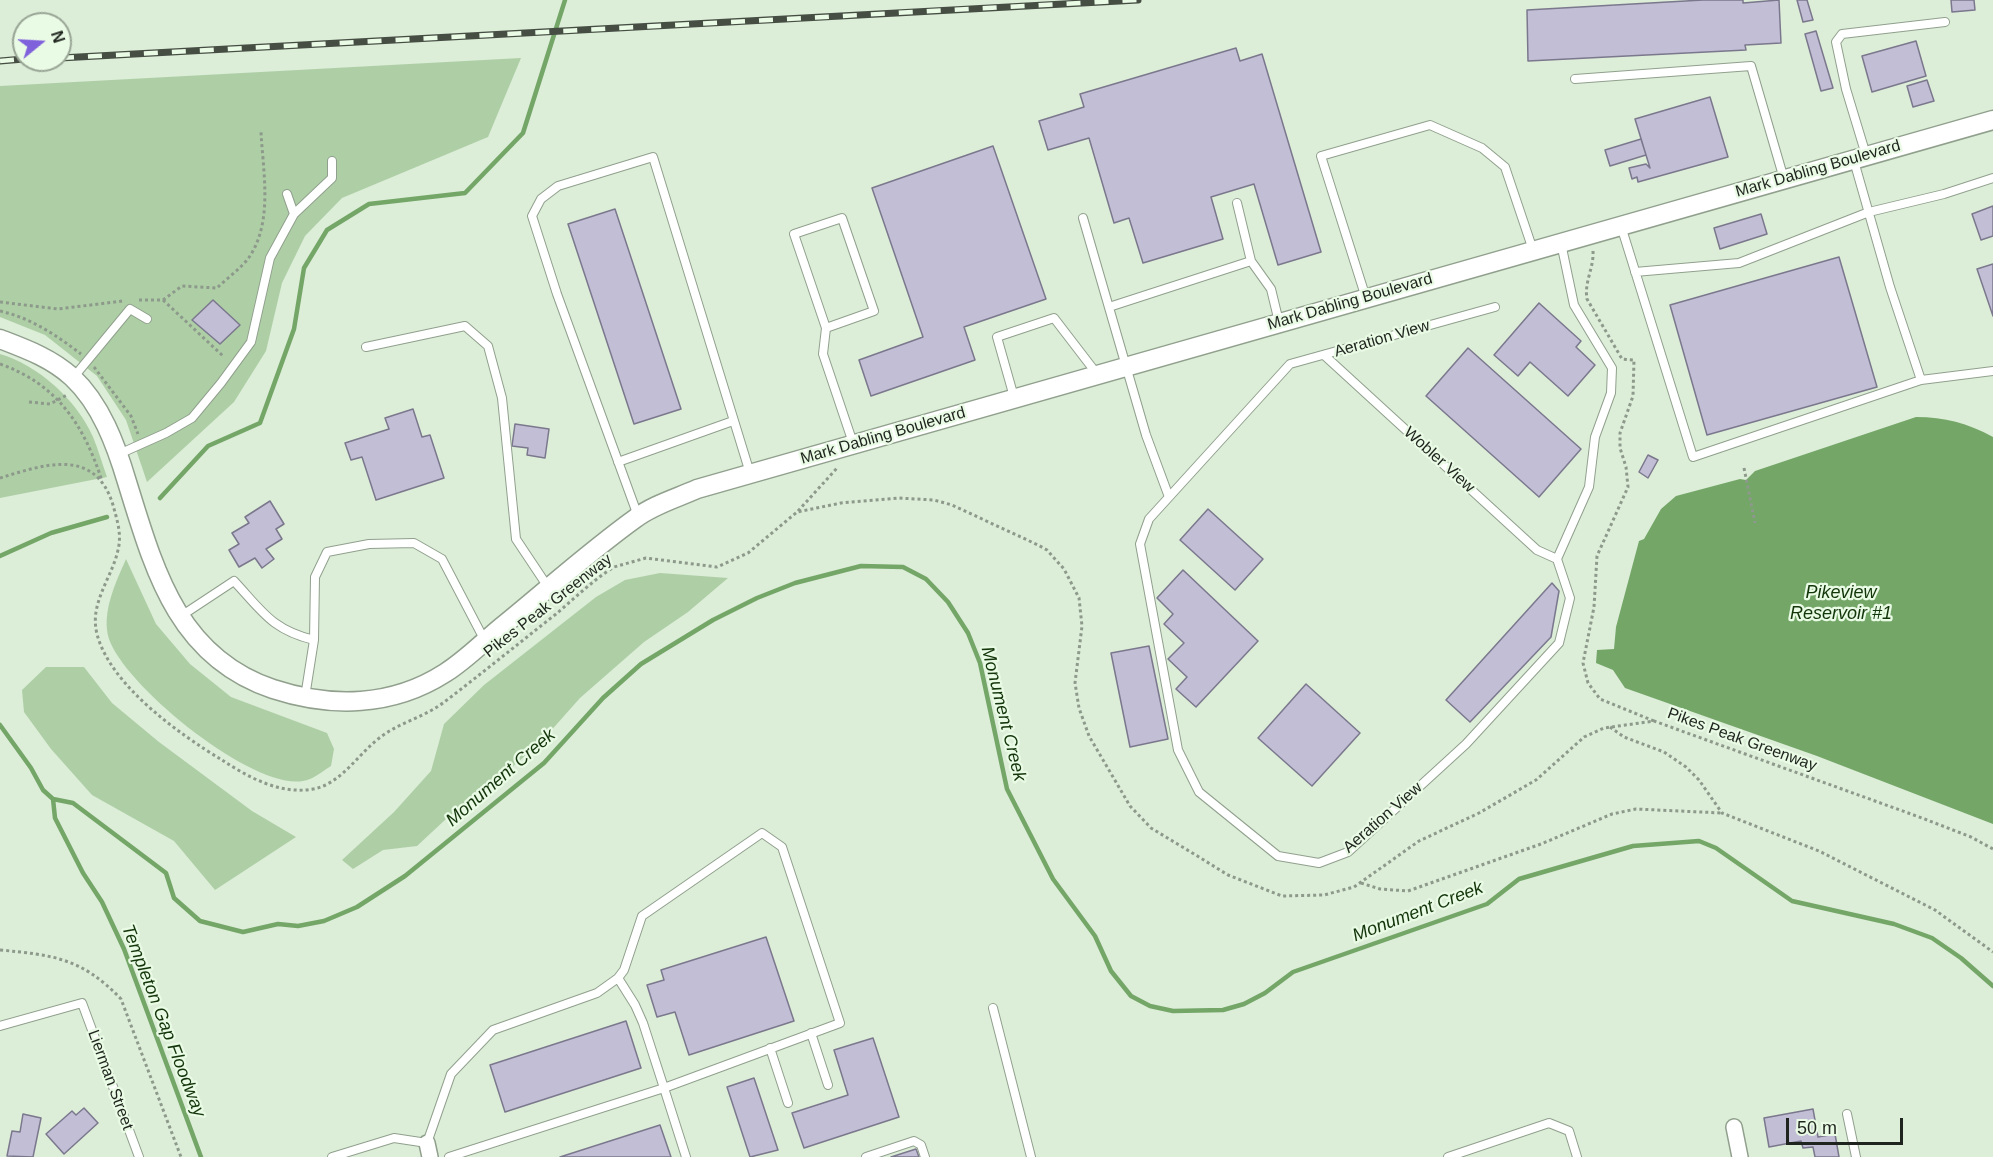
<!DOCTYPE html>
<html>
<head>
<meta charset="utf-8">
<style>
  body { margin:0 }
  #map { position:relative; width:1993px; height:1157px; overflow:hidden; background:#dcedd8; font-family:Helvetica,sans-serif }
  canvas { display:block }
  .north { position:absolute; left:12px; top:12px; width:60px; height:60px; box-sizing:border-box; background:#e9fae5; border:2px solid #98a595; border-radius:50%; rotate:72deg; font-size:16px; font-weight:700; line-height:24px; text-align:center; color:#1f251e }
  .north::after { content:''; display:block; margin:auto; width:21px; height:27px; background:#8061dc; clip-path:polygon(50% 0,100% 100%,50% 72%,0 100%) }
  .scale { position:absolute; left:1786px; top:1118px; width:117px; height:27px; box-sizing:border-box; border:3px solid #1f251e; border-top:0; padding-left:8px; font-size:18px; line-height:21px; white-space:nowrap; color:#1f251e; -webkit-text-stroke:4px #e9fae5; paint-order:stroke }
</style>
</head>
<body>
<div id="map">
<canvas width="1993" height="1157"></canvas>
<div class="north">N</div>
<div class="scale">50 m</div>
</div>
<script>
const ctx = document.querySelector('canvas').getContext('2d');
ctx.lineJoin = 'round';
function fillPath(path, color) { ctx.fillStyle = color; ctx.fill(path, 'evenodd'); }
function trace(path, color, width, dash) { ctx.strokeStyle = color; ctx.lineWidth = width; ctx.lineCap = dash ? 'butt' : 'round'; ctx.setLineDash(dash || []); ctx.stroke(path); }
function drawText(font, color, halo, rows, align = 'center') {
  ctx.font = font + ' Helvetica,sans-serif'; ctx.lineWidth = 4.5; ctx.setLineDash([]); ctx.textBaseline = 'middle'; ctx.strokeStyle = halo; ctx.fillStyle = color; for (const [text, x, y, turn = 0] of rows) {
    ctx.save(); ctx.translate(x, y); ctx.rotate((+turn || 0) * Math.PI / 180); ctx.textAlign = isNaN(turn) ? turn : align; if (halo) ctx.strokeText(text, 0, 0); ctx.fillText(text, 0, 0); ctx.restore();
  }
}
fillPath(new Path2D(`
  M 521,58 L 488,137 L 342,198 L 305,236 L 282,283 L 266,351 L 234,402 L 147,482 L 126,420 L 97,376 L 45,335 L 0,317 L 0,86 Z
  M 0,354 C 38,365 77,400 93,437 C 98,449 102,463 107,477 L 0,498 Z
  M 126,559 L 156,624 L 190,664 L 231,697 L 327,733 L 334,749 L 331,766 C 323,771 312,780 303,781 C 252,790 125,686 109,639 C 101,613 116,582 126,559 Z
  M 660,573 L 728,578 L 688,612 L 644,642 L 580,698 L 540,743 L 489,787 L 446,819 L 417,846 L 383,850 L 353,869 L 342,860 L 394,812 L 431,771 L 444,724 L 484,685 L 596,597 L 625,580 Z
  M 46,667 L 84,667 L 112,703 L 159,742 L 252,811 L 296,837 L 215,890 L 174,841 L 92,795 L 51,749 L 24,712 L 22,690 Z`), '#aecfa6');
fillPath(new Path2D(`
  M 1916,417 C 1945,417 1967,423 1993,437 L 1993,824 L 1817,756 L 1625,688 L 1613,670 L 1596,663 L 1597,650 L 1614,649 L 1616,627 L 1639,541 L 1644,539 L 1661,509 L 1676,496 L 1740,479 L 1746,480 L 1755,471 Z`), '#74a668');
trace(new Path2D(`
  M 160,498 L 208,446 L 260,423 L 294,329 L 304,268 L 327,230 L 369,204 L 465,193 L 523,133 L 565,0
  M 0,556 L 51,533 L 107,517
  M 0,725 L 31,768 L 43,790 L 53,799 L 73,803 L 166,873 L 174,898 L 200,921 L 243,932 L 278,924 L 298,926 L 324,921 L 357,907 L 405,876 L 544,763 L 603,698 L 641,664 L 713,620 L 757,598 L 795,583 L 861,566 L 903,567 L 926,579 L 948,602 L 968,633 L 980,663 L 1007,789 L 1053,879 L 1095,936 L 1111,971 L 1131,996 L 1150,1006 L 1173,1011 L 1223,1010 L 1244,1004 L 1265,993 L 1293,972 L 1487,904 L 1519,879 L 1633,846 L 1699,841 L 1716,848 L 1792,901 L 1894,924 L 1932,938 L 1961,958 L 1993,986
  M 53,799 L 55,818 L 83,873 L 102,902 L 124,949 L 201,1157`), '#74a668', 4.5);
const building = new Path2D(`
  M 1703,0 L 1743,0 L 1743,3 L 1779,0 L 1781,43 L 1745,45 L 1746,50 L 1528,61 L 1527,10 Z
  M 1797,0 L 1807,0 L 1813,20 L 1803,22 Z
  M 1951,0 L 1974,0 L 1975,10 L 1952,12 Z
  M 1816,31 L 1833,88 L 1821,91 L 1805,34 Z
  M 1916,41 L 1926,76 L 1872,92 L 1862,56 Z
  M 1236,48 L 1240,61 L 1262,54 L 1321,252 L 1278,265 L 1254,184 L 1211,197 L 1223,239 L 1143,263 L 1129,218 L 1114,223 L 1089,138 L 1048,150 L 1039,121 L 1084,107 L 1080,94 Z
  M 1927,80 L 1934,101 L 1913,107 L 1907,86 Z
  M 1710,97 L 1728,157 L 1638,182 L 1637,177 L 1632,179 L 1629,168 L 1646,164 L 1650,168 L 1635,119 Z
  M 1641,139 L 1646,155 L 1610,166 L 1605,150 Z
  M 993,146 L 1046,299 L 964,327 L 975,360 L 871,396 L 859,360 L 923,337 L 872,188 Z
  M 1993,206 L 1993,236 L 1981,240 L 1972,214 Z
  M 615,209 L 681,409 L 634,424 L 568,224 Z
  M 1761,214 L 1767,234 L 1720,249 L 1714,228 Z
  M 1839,257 L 1877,387 L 1707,435 L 1670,305 Z
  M 1993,264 L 1993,316 L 1977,269 Z
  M 213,300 L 240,325 L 220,344 L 192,320 Z
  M 1539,303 L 1581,341 L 1576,347 L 1595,365 L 1568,396 L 1530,362 L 1518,376 L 1494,355 Z
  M 1468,348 L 1581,449 L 1539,497 L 1426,396 Z
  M 413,409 L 422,437 L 430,435 L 444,478 L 376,500 L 362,457 L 351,460 L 345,443 L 389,429 L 385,418 Z
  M 515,424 L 549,429 L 545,458 L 527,455 L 528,448 L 512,446 Z
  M 1648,455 L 1658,460 L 1648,478 L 1639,472 Z
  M 270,501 L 284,524 L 276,529 L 282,539 L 266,549 L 274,559 L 262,568 L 255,558 L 239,567 L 229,550 L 239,544 L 232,533 L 249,523 L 245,517 Z
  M 1208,509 L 1263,559 L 1235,590 L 1180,540 Z
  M 1183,570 L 1258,641 L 1196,707 L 1176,689 L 1187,677 L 1168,659 L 1184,643 L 1164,624 L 1173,614 L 1157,598 Z
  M 1552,583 L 1559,591 L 1551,637 L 1470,722 L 1446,700 Z
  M 1149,646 L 1168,739 L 1130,747 L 1111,653 Z
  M 1306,684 L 1360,733 L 1312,786 L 1258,738 Z
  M 766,937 L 794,1021 L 689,1055 L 675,1012 L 657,1017 L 647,985 L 664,980 L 661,970 Z
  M 626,1021 L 641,1068 L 505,1112 L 490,1065 Z
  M 873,1038 L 899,1117 L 804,1148 L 792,1113 L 848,1095 L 834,1050 Z
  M 754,1078 L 778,1150 L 750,1157 L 727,1087 Z
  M 84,1108 L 98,1123 L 64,1154 L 46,1134 L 72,1111 L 76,1115 Z
  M 1813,1109 L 1818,1137 L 1835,1134 L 1839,1157 L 1815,1157 L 1813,1147 L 1803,1148 L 1801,1141 L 1769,1147 L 1764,1118 Z
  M 23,1114 L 41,1118 L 33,1157 L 7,1156 L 12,1131 L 20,1132 Z
  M 660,1125 L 671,1157 L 560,1157 Z
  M 916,1149 L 919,1157 L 891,1157 Z`);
fillPath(building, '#c1bed5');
trace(building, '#7b788d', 1.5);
const service = new Path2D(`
  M 1575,79 L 1751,66 L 1784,179
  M 1866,155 L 1846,89 L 1836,42 L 1842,34 L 1945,22
  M 1854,161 L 1890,287 L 1921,380
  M 287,194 L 294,214
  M 1083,218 L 1146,435 L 1169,497
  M 1621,226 L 1693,457 L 1921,380 L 1993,371
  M 1251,261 L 1271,289 L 1279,322
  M 1635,272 L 1739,263 L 1869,212 L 1944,194 L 1993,178
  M 1366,298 L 1321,156 L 1430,125 L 1482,148 L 1505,167 L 1533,250
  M 1109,307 L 1251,261 L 1237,203
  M 1495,307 L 1290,364 L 1149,519 L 1140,544 L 1178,750 L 1199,792 L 1278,856 L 1319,863 L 1348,852 L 1466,744 L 1559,643 L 1570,598 L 1557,559 L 1589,487 L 1595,437 L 1611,393 L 1612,368 L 1574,305 L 1561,243
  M 826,328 L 874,311 L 842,218 L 794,234 L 826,328 L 823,354 L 853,443
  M 366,347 L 465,326 L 488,346 L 502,398 L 516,539 L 548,587
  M 1324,355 L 1537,550 L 1557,559
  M 73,378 L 130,309 L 147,319
  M 1014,397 L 997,337 L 1054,318 L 1097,374
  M 119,454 L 166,433 L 192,418 L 221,383 L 251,342 L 270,258 L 294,214 L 332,178 L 332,161
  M 618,462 L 733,421
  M 638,516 L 557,294 L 532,216 L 541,199 L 558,186 L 653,157 L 750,473
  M 181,616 L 234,581 C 262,611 272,630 314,640 L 305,697
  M 314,640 L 315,577 L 327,552 L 369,544 L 414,543 L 442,559 L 485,641
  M 993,1008 L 1031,1157
  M 0,1026 L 82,1003 L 139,1157
  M 811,1033 L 828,1085
  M 770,1048 L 788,1103
  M 1847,1114 L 1856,1157
  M 332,1157 L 394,1138 L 427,1143 L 451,1074 L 493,1030 L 597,993 L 618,978 L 624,970 L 642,916 L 762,833 L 782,847 L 840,1023 L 664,1088 L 686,1157
  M 449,1157 L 664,1088 L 643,1023 L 635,1005 L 618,978
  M 866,1157 L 914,1141 L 921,1145 L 925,1157
  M 1448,1157 L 1549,1123 L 1569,1131 L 1577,1157`);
const minor = new Path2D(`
  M 1734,1127 L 1740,1157
  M 427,1143 L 430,1157`);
const tertiary = new Path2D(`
  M 0,339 C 26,349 51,358 72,377 C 101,404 116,445 127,482 C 154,569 177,657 273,689 C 331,708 392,707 445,673 C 466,660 485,640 505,624 C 548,589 590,551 636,518 C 653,505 677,498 697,489 L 1993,120`);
trace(service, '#90a08d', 10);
trace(minor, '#90a08d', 18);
trace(tertiary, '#90a08d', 21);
trace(new Path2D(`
  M 1593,251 C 1594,268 1584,282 1587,299 L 1622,359 L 1634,360 L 1633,396 L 1620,433 L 1620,448 L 1626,467 L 1628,487 L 1597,556 L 1594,607 L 1583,663 L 1588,683 L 1600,699 L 1654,721
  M 139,300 L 163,300 L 182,286 L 217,288 C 227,278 242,268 250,256 C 273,220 263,172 261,132
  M 163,300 L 223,356
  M 0,302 L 58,309 L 123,301
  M 0,311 C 31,318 56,335 81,354
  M 0,364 C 57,384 84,425 102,481
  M 94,367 L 131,416 L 138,434
  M 29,402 L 50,404 L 67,395
  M 1744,468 L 1755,523
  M 0,478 C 43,465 95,446 113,505 C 117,520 122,534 118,550 C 112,578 89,603 97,634 C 110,685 179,734 222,760 C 248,777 280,795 313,789 C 342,784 359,752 382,736 C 401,722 424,717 443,703 C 481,674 518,644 556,614 C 575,598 593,580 614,567 L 646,558 L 717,567 L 748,553 L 797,512 L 841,503 L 898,498 L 934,500 L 952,505 L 1038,545 L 1047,550 L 1064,569 L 1079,598 L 1082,626 L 1075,683 L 1079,708 L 1089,736 L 1130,806 L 1151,828 L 1199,857 L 1228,875 L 1282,896 L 1324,895 L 1354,887 L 1419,841 L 1479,813 L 1536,780 L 1584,737 L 1604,728 L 1654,721 L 1922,818 L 1971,837 L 1993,849
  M 798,511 L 838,467
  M 1610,727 L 1624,737 L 1664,752 L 1686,767 L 1699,780 L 1722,813 L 1819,851 L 1935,910 L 1993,952
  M 1361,883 L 1380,889 L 1408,891 L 1541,844 L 1612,814 L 1636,809 L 1722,813
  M 0,950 C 53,955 82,958 121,999 L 181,1157`), '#8d9a8b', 3, [3, 3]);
trace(service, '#fff', 8);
trace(minor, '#fff', 15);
trace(tertiary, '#fff', 18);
const rail = new Path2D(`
  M 60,58 L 1138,0
  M 0,61 L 24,59`);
trace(rail, '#464e44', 7);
trace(rail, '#e9fae5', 4.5, [14]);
drawText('16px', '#1f251e', '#e9fae5', [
  ["Mark Dabling Boulevard",1818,169,-16],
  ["Mark Dabling Boulevard",1350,302,-16],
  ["Aeration View",1382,339,-16],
  ["Mark Dabling Boulevard",883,436,-16],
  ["Wobler View",1439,460,42],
  ["Pikes Peak Greenway",548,606,-38],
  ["Pikes Peak Greenway",1742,740,20],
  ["Aeration View",1383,818,-41],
  ["Lierman Street",110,1080,70]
]);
drawText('italic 18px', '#13350a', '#e9fae5', [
  ["Pikeview",1841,593],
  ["Reservoir #1",1841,614],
  ["Monument Creek",1003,714,76],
  ["Monument Creek",501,778,-41],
  ["Monument Creek",1418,912,-21],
  ["Templeton Gap Floodway",163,1021,69]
]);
</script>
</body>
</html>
